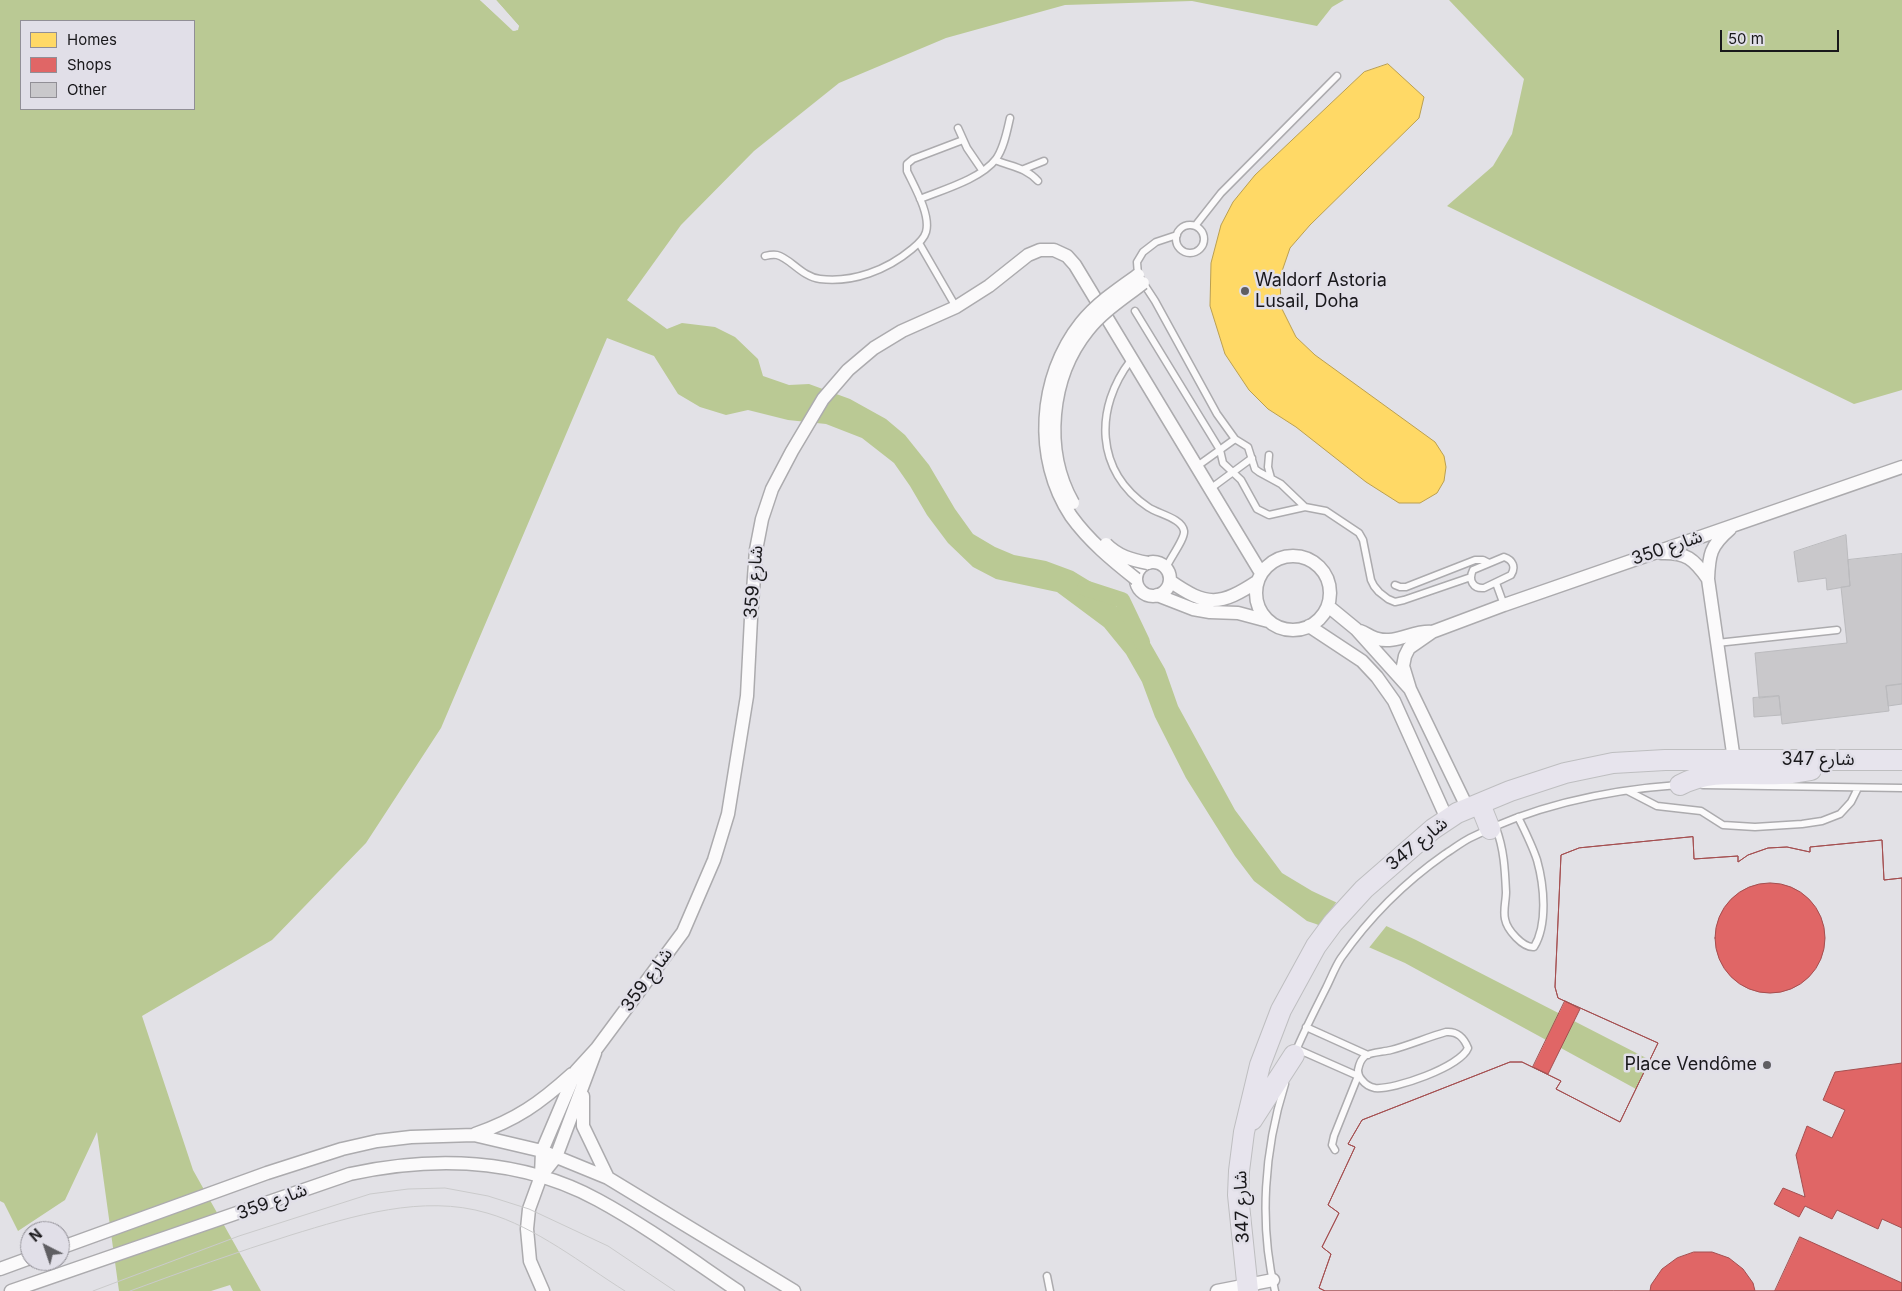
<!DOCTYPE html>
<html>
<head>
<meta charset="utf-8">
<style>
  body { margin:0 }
  #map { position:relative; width:1902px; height:1291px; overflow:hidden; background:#e2e1e6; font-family:Inter,sans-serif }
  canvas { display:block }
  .legend { position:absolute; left:20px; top:20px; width:175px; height:90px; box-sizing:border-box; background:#e1dfe8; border:1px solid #918f96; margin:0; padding:6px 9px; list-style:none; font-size:15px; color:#19181b }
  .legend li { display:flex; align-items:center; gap:10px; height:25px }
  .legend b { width:25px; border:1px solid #918f96 }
  .north { position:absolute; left:20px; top:1221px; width:50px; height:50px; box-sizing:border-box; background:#e1dfe8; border:1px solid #918f96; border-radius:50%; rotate:319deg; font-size:14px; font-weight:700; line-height:20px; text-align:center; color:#19181b }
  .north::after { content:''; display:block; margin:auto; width:18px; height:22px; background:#5f5e62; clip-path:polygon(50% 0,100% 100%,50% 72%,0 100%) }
  .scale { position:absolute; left:1720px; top:30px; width:119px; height:22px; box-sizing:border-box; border:2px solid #19181b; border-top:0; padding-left:6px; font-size:15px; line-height:18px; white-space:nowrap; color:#19181b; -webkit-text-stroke:4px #e1dfe8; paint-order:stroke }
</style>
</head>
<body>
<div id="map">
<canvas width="1902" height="1291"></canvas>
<ul class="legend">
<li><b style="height:14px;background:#ffd966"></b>Homes</li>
<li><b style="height:14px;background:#e06666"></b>Shops</li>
<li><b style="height:14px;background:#c9c8cb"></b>Other</li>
</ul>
<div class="north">N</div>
<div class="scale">50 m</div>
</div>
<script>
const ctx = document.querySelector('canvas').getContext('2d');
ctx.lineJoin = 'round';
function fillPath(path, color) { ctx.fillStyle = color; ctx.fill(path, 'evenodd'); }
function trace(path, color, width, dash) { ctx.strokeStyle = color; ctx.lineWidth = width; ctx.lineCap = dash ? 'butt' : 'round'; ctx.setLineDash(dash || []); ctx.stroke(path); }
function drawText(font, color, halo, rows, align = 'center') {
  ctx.font = font + ' Inter,"Noto Sans Arabic",sans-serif'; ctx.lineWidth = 5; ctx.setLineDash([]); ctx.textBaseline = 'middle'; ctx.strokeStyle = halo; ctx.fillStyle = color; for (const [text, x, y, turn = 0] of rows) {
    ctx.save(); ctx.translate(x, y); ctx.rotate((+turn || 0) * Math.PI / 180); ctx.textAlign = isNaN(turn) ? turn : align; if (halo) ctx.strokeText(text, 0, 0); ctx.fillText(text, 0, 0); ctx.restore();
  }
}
fillPath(new Path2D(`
  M 0,0 L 480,0 L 515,31 L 519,26 L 496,0 L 1344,0 L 1332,7 L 1317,26 L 1192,1 L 1065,5 L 946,38 L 839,83 L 754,151 L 681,225 L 627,300 L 667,329 L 682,323 L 715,327 L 735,337 L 758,359 L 763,376 L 789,385 L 809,384 L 850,399 L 886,419 L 905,435 L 929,465 L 955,509 L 973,534 L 995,547 L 1014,555 L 1046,561 L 1073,571 L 1096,585 L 1149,641 L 1165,669 L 1178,706 L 1235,810 L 1282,873 L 1312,891 L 1416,940 L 1650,1060 L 1636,1089 L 1405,963 L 1316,924 L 1307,921 L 1254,881 L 1235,856 L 1186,778 L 1155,717 L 1142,682 L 1126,654 L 1104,627 L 1057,592 L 996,579 L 973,567 L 948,543 L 927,515 L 910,486 L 894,463 L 862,438 L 826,424 L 788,420 L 748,410 L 726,415 L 700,407 L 678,394 L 654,356 L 607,338 L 441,728 L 366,843 L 272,940 L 142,1016 L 193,1170 L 261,1291 L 233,1291 L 230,1285 L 211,1291 L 119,1291 L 97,1132 L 65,1200 L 18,1231 L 4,1203 L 0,1201 ZM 21,21 L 194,21 L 194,109 L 21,109 Z
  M 1449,0 L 1902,0 L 1902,390 L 1854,404 L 1447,206 L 1493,166 L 1512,134 L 1524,79 Z`), '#bac994');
fillPath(new Path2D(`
  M 480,0 L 484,0 L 516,28 L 516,27 L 493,0 L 496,0 L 519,26 L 518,30 L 513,31 Z
  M 1338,900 L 1388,924 L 1368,949 L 1318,927 Z`), '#e2e1e6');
const homes = new Path2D(`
  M 1388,64 L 1424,97 L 1419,118 L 1310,225 L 1290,248 L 1280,277 L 1281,307 L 1296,337 L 1315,355 L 1435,442 L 1444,456 L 1446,467 L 1444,481 L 1437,493 L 1420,503 L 1399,503 L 1366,482 L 1296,427 L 1268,409 L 1249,390 L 1225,354 L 1210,306 L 1211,263 L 1221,225 L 1233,202 L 1255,175 L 1364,72 Z`);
fillPath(homes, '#ffd966');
trace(homes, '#ba9f50', 1);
const shops = new Path2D(`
  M 1693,837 L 1694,859 L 1738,856 L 1738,862 L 1748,855 L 1768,848 L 1787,847 L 1810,852 L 1810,847 L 1882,840 L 1884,880 L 1902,878 L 1902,1063 L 1835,1072 L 1823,1100 L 1845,1110 L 1832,1138 L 1807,1126 L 1796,1155 L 1805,1197 L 1783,1188 L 1774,1204 L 1799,1217 L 1805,1206 L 1832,1219 L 1837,1210 L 1878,1229 L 1882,1219 L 1902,1228 L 1902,1291 L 1325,1291 L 1319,1288 L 1331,1254 L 1322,1247 L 1339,1213 L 1328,1205 L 1355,1147 L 1348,1144 L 1362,1120 L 1510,1062 L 1522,1062 L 1561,1081 L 1556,1089 L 1620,1122 L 1658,1043 L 1558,998 L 1555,987 L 1561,855 L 1579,848 Z
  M 1693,837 L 1694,859 L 1738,856 L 1738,862 L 1748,855 L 1768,848 L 1787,847 L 1810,852 L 1810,847 L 1882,840 L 1884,880 L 1902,878 L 1902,1291 L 1325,1291 L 1319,1288 L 1331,1254 L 1322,1247 L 1339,1213 L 1328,1205 L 1355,1147 L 1348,1144 L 1362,1120 L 1510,1062 L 1522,1062 L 1561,1081 L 1556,1089 L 1620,1122 L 1658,1043 L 1558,998 L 1555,987 L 1561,855 L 1579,848 Z
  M1715 938a55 55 0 1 1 110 0a55 55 0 1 1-110 0Z
  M 1565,1001 L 1580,1009 L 1548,1074 L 1533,1067 Z
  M 1800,1237 L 1902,1283 L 1902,1291 L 1775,1291 Z
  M 1694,1252 L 1712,1252 L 1729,1258 L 1743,1269 L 1753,1283 L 1755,1291 L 1650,1291 L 1651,1285 L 1662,1269 L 1677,1258 Z`);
fillPath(shops, '#e06666');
trace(shops, '#a44f50', 1);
trace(new Path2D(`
  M 1085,588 L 1122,600 L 1142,642`), '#bac994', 16);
const building = new Path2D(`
  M 1846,535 L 1850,586 L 1827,590 L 1826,578 L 1798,582 L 1794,552 Z
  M 1902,554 L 1902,684 L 1886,686 L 1889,711 L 1782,724 L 1779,696 L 1759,698 L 1755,653 L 1847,643 L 1841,587 L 1850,586 L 1848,560 Z
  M 1902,684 L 1902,704 L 1888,706 L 1886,686 Z
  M 1779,696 L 1781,715 L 1754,717 L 1753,698 Z`);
fillPath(building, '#c9c8cb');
trace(building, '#bababd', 1);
const lane = new Path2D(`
  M 958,128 L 967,148 L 982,170
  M 995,160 C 1012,167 1025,167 1038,181
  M 1024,169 L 1044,161
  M 920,199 C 942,190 981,179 996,159 C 1004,148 1007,131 1010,118
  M1176 239a14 14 0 1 1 28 0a14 14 0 1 1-28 0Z
  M 1195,226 L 1221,193 L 1337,76
  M 1177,235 L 1156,242 L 1143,252 L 1137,262 L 1138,275 L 1155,301 L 1217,414 L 1235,439
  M 919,243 L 956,307
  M 765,256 C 769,255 773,254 777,255 C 790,258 802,277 820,279 C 853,283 887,270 912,249 C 917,245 924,239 926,232 C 931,215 914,186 907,171 L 907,164 L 913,159 L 963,140
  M 1135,311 L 1220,450 L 1223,463 L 1241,480 L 1257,509 L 1269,515 L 1305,507
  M 1131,360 C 1094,408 1095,471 1148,507 C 1158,514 1182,518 1184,531 C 1185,539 1170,558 1166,568
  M 1269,455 L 1268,467 L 1271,478
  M 1196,467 L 1235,439 L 1248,447 L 1255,469 L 1259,472 L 1281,484 L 1305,507 L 1326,511 L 1359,533 L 1363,540 L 1371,580 L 1374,586 L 1379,592 L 1388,599 L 1395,602 L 1404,600 L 1471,577
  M 1210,489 L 1252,458
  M 1504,557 C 1513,560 1516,567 1511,575 L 1484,588 C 1473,589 1468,580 1473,570 Z
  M 1496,583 L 1504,605
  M 1395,585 L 1400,587 L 1406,587 L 1475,560 L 1483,560 L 1489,563
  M 1717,643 L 1837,630
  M 1703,785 L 1902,788
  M 1628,791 L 1657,806 L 1701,811 L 1723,825 L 1755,827 L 1802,824 L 1822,821 L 1840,814 L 1851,802 L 1858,788
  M 1496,828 C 1504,849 1505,870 1506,892 C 1506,901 1503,910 1505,919 C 1507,930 1523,948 1534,947 C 1548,924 1544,885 1537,860 C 1532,845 1525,831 1518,817
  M 1306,1027 L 1368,1055
  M 1446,1032 C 1458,1031 1464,1038 1468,1048 C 1460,1067 1394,1090 1375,1088 C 1370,1087 1365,1084 1362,1080 C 1359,1077 1358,1074 1358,1070 C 1359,1065 1361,1059 1365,1056 C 1371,1052 1383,1052 1391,1050 C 1410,1045 1428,1037 1446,1032 Z
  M 1297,1049 L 1358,1076 L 1334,1136 L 1332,1145 L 1335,1150
  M 1295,1053 C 1304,1031 1315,1010 1326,988 C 1331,978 1335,967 1341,958 C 1369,918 1405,882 1445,854 C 1453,849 1462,842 1470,838 C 1535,805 1607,790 1678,785
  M 1047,1276 L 1050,1291
  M 1275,1291 C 1259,1224 1264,1150 1285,1084`);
const street = new Path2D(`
  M 1730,529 C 1710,546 1709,555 1708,579 L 1734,760
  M 1661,553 C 1686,552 1694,559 1708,579
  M1256 593a37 37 0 1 1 74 0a37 37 0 1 1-74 0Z
  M1136 579a17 17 0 1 1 34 0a17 17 0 1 1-34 0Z
  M 1170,581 C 1207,607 1220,606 1258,581
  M 1157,595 L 1193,609 L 1210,612 L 1238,613 L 1268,621
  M 1328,606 L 1356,629 L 1410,689 L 1468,809
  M 1309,626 L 1362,661 L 1377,677 L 1394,701 L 1447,819
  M 1360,631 C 1366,633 1372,638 1378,639 C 1396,644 1414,630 1432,632
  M 1410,689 L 1403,666 L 1405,656 L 1409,648 L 1432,632 L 1504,605 L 1902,467
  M 583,1096 L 583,1126 L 608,1178
  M 475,1134 C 516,1120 540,1103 572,1074
  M 541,1176 L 556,1157 L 595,1053
  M 60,1248 L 267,1173 L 342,1149 L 377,1141 L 411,1137 L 474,1135 L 542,1151 L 608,1178 L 794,1291
  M 0,1269 L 30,1258
  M 11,1291 L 350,1174 C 433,1156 521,1158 598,1200 C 646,1226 692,1260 738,1291
  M 543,1291 L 530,1261 L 527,1229 L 529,1209 L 541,1176 L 542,1151 L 576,1071 L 597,1048 L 683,932 L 714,860 L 728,814 L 747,696 L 751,618 L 756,550 L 762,519 L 772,489 L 792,451 L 823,399 L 848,370 L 874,348 L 902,331 L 956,307 L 989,286 L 1028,255 L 1040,250 L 1054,250 L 1067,256 L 1075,265 L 1261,573
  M 1217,1291 L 1273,1280`);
const primary = new Path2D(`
  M 1680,785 C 1712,768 1745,776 1780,774 C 1790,774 1800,772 1811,770
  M 1480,804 L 1490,829
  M 1252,1120 L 1294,1055
  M 1248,1291 L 1238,1195 L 1239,1171 L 1244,1132 L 1260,1065 L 1281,1010 L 1316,946 L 1333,923 L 1364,889 L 1433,829 L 1457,813 L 1510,791 L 1565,773 L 1613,763 L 1665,760 L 1902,760`);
trace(lane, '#acabae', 9);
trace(street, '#acabae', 15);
trace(primary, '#bebec0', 22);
trace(lane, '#fbfafb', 6);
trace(street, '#fbfafb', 12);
trace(primary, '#e7e4ed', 20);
trace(new Path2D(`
  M 93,1291 L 239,1236 L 370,1194 L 408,1189 L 445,1188 L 488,1196 L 529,1209 L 608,1246 L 675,1291
  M 130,1291 C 184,1271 237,1252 291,1235 C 353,1216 423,1194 487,1213 C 536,1227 582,1264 625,1291`), '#cacacb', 1);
const streetBridge = new Path2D(`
  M 1073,503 C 1043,450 1050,377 1088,330 C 1103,311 1124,298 1143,283
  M 1106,544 C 1118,556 1131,560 1148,563
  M 1136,579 C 1112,560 1089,541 1071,516 C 1033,459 1038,377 1081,323 C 1096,304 1118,289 1138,275`);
trace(streetBridge, '#acabae', 15, []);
trace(streetBridge, '#fbfafb', 12);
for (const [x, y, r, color] of [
  [1245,291,5,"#5f5e62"],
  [1767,1065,5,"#5f5e62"]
]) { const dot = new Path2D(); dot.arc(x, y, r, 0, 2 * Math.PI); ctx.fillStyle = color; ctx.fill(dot); trace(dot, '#e1dfe8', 2); }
drawText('18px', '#19181b', '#e1dfe8', [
  ["Waldorf Astoria",1255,281],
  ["Lusail, Doha",1255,302],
  ["Place Vendôme",1757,1065,"right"]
], 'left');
drawText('18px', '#19181b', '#e1dfe8', [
  ["شارع 350",1667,548,-19],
  ["شارع 359",754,582,-85],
  ["شارع 347",1818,760],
  ["شارع 347",1417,844,-39],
  ["شارع 359",647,980,-54],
  ["شارع 359",272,1202,-20],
  ["شارع 347",1242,1207,-92]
]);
</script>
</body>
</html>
